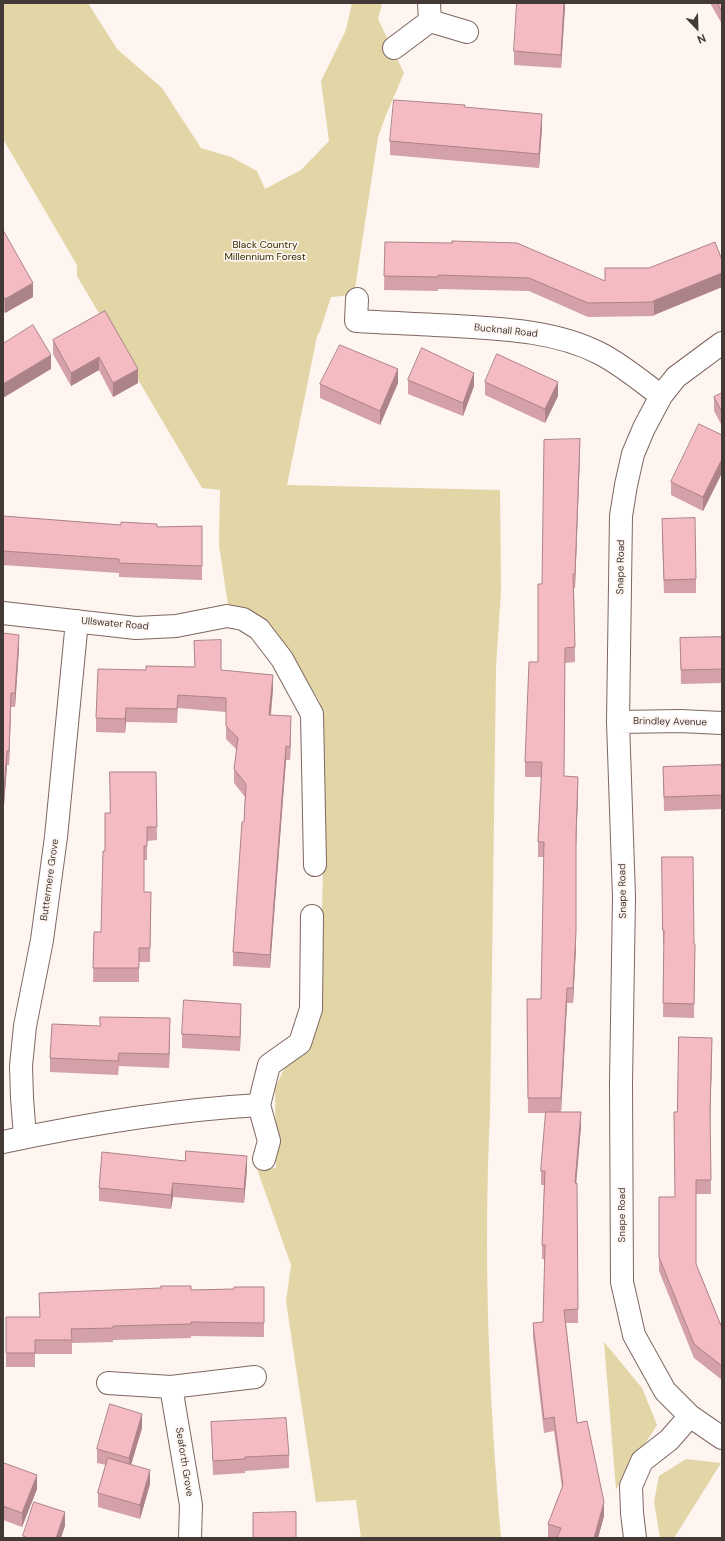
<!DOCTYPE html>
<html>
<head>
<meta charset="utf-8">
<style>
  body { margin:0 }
  #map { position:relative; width:725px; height:1541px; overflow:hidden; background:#fef4f0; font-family:"DM Sans",sans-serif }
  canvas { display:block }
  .frame { position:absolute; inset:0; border:4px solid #433936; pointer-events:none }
  .north { position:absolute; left:677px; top:8px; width:40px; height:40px; -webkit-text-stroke:3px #fef4f0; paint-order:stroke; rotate:157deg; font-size:11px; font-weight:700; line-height:16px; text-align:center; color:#433936 }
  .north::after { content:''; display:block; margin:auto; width:14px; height:18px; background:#433936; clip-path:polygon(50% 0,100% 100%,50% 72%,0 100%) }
</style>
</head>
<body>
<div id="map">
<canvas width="725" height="1541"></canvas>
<div class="frame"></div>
<div class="north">N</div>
</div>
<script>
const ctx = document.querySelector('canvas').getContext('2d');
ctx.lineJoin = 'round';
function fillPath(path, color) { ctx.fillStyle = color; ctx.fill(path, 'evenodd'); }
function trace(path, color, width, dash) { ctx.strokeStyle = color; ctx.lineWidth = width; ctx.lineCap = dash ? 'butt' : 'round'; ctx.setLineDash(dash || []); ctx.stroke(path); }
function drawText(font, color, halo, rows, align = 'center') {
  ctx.font = font + ' "DM Sans",sans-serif'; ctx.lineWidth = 3.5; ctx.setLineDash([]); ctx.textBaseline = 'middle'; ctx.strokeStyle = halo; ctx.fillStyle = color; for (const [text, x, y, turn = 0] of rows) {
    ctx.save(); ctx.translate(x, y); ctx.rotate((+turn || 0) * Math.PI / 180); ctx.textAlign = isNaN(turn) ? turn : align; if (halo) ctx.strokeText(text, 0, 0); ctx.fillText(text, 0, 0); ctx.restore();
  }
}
fillPath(new Path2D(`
  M 3,3 L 88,3 L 117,49 L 162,88 L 201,148 L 231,157 L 257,171 L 265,189 L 301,170 L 329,141 L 321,81 L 346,30 L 352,3 L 382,3 L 378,19 L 404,73 L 386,115 L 378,137 L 354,295 L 331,297 L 320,331 L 317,336 L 287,485 L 500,490 L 501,591 L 496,667 L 490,1114 C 483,1255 489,1397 501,1538 L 361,1538 L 356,1500 L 316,1502 L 286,1301 L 291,1265 L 256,1166 L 276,1168 L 275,1088 L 286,1065 L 320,1014 L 323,863 L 320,702 L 281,640 L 257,616 L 228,605 L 219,545 L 220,490 L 202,488 L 77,276 L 77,265 L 3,139 Z
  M 604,1342 L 642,1388 L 657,1425 L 616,1489 Z
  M 686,1459 L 721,1463 L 674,1538 L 660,1538 L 654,1502 L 659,1476 Z`), '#e2d5a6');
const minor = new Path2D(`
  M 429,3 L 430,21
  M 394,48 L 430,21 L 467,32
  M 357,299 L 356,321 C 390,323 423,324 456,326 C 504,329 556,331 599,353 C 621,364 641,381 661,396
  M 722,343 L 676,377 L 661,396 L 644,428 L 633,454 L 626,485 L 621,516 L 618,722 L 624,897 L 621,1083 L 622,1282 L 634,1335 L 665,1391 L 690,1416 L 722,1438
  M 3,613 L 136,628 L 176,626 L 227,616 L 243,619 L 259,629 L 282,659 L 312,714 L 315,865
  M 618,722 L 680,721 L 722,723
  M 25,1137 L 22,1098 L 21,1066 L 25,1026 L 42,940 L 56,837 L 77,621
  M 3,1142 C 87,1124 172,1110 259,1105
  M 264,1159 L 269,1141 L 259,1105 L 269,1065 L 300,1043 L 311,1009 L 312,916
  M 108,1383 L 171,1387 L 255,1377
  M 171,1387 L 191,1505 L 190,1538
  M 635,1538 L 632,1513 L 631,1486 L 642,1461 L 669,1440 L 690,1416`);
trace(minor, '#7e6760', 24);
trace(minor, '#fff', 22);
fillPath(new Path2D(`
  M 565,3 L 561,68 L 514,65 L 514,51 Z
  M 710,3 L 722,3 L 722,24 Z
  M 542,128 L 539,168 L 390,155 L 390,141 Z
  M 3,230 L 33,297 L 5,313 L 3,310 Z
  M 385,242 L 605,281 L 649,268 L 722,260 L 722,287 L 654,315 L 654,316 L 588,317 L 529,291 L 438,289 L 438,291 L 384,290 Z
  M 105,311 L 138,383 L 113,397 L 99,370 L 71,386 L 53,354 L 53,340 Z
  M 408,380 L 474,386 L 463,416 L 408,394 Z
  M 485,382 L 558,396 L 545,423 L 485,395 Z
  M 398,383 L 380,425 L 320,398 L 320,384 Z
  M 722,393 L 722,426 L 714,411 L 714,397 Z
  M 722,435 L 722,473 L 703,511 L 671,495 L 671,482 Z
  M 580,454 L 575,588 L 574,588 L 575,662 L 565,663 L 564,776 L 578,792 L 576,848 L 576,947 L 573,1003 L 567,1003 L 561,1112 L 581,1126 L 576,1183 L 577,1183 L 578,1323 L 566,1323 L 577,1423 L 604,1516 L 598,1538 L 548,1538 L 548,1524 L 562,1488 L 554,1431 L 544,1433 L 533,1337 L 533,1323 L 543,1322 L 545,1259 L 542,1259 L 542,1245 L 544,1185 L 541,1185 L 541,1171 L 546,1113 L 528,1113 L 527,1014 L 541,999 L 544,857 L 538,857 L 538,842 L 541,777 L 525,777 L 525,762 L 538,662 L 542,584 Z
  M 3,516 L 121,525 L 157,527 L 202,526 L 202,580 L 119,577 L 119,573 L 3,565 Z
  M 662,533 L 696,579 L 696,593 L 664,593 Z
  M 3,633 L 19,648 L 15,707 L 11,707 L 9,765 L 7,765 L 4,805 L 3,805 Z
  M 722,637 L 722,683 L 681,684 L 680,638 Z
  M 194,641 L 221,670 L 273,689 L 271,716 L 291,730 L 290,760 L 286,760 L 270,968 L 233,966 L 233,952 L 244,822 L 245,797 L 234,783 L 234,769 L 237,750 L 226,739 L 226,712 L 178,708 L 177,723 L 126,722 L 125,733 L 96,732 L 96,718 L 146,670 L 195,667 Z
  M 722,765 L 722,809 L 664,811 L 663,767 Z
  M 156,772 L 157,840 L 147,841 L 147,860 L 144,860 L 144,892 L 151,906 L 150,962 L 139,962 L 139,982 L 93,982 L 94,932 L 101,932 L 110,813 Z
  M 662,857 L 694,944 L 695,958 L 694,1018 L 663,1017 L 664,944 L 663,944 Z
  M 241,1017 L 240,1051 L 182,1048 L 182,1034 Z
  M 170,1032 L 169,1068 L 119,1066 L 118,1075 L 50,1072 L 50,1058 Z
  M 712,1052 L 710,1121 L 711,1194 L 696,1194 L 696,1264 L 722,1328 L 722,1380 L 694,1358 L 659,1271 L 659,1197 L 675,1197 L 677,1112 Z
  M 247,1169 L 244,1203 L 173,1197 L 171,1209 L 99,1201 L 99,1188 Z
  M 264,1287 L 264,1337 L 191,1336 L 191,1338 L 113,1340 L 113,1342 L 72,1343 L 72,1354 L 35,1354 L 35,1367 L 6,1367 L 6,1317 L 39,1317 L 191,1290 L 234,1289 Z
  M 211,1422 L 289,1455 L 289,1468 L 245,1471 L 245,1473 L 213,1475 Z
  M 142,1428 L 131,1464 L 150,1484 L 140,1519 L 98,1507 L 98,1493 L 106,1465 L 97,1463 L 97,1449 Z
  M 3,1467 L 37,1489 L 22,1527 L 3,1520 Z`), '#d3a1a7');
fillPath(new Path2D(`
  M 564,3 L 565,3 L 565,9 L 561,68 L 561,55 Z
  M 542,114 L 542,128 L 539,168 L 539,154 Z
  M 722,273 L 722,287 L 654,315 L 654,302 L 653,301 Z
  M 33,283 L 33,297 L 5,313 L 5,299 Z
  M 51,355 L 51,369 L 3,398 L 3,384 Z
  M 99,357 L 99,370 L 71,386 L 71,373 Z
  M 138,369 L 138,383 L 113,397 L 113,383 Z
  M 398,369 L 398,383 L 380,425 L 380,411 Z
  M 474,373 L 474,386 L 463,416 L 463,403 Z
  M 558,382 L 558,396 L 545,423 L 545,409 Z
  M 580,439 L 580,454 L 575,588 L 575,574 Z
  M 722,459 L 722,473 L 703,511 L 703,497 Z
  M 19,635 L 19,648 L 15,707 L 15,693 Z
  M 273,675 L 273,689 L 269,729 L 269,715 Z
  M 11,693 L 11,707 L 9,765 L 9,751 Z
  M 126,708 L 126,722 L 125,733 L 125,719 Z
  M 291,716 L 291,730 L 290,760 L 290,747 Z
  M 286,746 L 286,760 L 270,968 L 270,955 Z
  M 7,751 L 7,765 L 4,805 L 4,791 Z
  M 578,777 L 578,792 L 576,848 L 576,834 Z
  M 576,932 L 576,947 L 573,1003 L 573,988 Z
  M 567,988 L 567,1003 L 561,1112 L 561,1098 Z
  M 241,1004 L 241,1017 L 240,1051 L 240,1037 Z
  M 170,1018 L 170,1032 L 169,1068 L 169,1054 Z
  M 712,1038 L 712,1052 L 710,1125 L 710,1112 Z
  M 581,1112 L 581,1126 L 575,1197 L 575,1183 Z
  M 247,1156 L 247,1169 L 244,1203 L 244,1189 Z
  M 173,1183 L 173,1197 L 171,1209 L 171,1195 Z
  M 142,1414 L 142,1428 L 129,1472 L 129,1458 Z
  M 150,1470 L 150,1484 L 140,1519 L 140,1505 Z
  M 37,1475 L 37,1489 L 22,1527 L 22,1513 Z
  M 604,1502 L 604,1516 L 598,1538 L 594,1538 Z
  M 65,1512 L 65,1526 L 61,1538 L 56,1538 Z`), '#ac8388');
const building = new Path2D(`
  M 517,3 L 564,3 L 561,55 L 514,51 Z
  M 718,3 L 722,3 L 722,11 L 720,8 Z
  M 394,100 L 465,105 L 464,107 L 542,114 L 539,154 L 390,141 Z
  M 3,230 L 33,283 L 5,299 L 3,296 Z
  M 452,241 L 517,243 L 605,281 L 605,268 L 649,268 L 715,242 L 722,260 L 722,273 L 653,301 L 654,302 L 588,303 L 529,278 L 438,275 L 438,277 L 384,276 L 385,242 L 452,243 Z
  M 105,311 L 138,369 L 113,383 L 99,357 L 71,373 L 53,340 Z
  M 33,325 L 51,355 L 3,384 L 3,344 Z
  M 340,345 L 398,369 L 380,411 L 320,384 Z
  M 422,348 L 474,373 L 463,403 L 408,380 Z
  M 497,354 L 558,382 L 545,409 L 485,382 Z
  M 722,393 L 722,412 L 714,397 Z
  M 699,424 L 722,435 L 722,459 L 703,497 L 671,482 Z
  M 580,439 L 575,574 L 573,574 L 575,647 L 565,648 L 564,776 L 578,777 L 576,834 L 576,932 L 573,988 L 567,988 L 561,1098 L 528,1098 L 527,999 L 541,999 L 544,842 L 538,842 L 542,762 L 525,762 L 529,662 L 538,662 L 538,584 L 542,584 L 544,440 Z
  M 3,516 L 121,525 L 121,522 L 157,524 L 157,527 L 202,526 L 202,566 L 119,563 L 119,559 L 3,551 Z
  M 695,518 L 696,579 L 664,580 L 662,519 Z
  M 3,633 L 19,635 L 15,693 L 11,693 L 9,751 L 7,751 L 4,791 L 3,791 Z
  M 722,637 L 722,669 L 681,670 L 680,638 Z
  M 221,640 L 221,670 L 273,675 L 269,715 L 291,716 L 290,747 L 286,746 L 270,955 L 233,952 L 242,822 L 244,822 L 246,784 L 234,769 L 238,738 L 226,726 L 226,698 L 178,695 L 177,709 L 126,708 L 125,719 L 96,718 L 98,669 L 146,670 L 146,666 L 195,667 L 194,641 Z
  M 722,765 L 722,795 L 664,797 L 663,767 Z
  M 110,772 L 156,772 L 157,827 L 147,827 L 147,846 L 144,846 L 144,892 L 151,892 L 150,948 L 139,948 L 139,968 L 93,968 L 94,932 L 101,932 L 103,851 L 105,851 L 105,813 L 110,813 Z
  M 662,857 L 693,857 L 694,944 L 695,944 L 694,1004 L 663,1003 L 664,930 L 663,930 Z
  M 184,1000 L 241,1004 L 240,1037 L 182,1034 Z
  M 100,1017 L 170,1018 L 169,1054 L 119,1053 L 118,1061 L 50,1058 L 52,1024 L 100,1026 Z
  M 679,1037 L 712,1038 L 710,1112 L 711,1180 L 696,1180 L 696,1264 L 722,1328 L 722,1366 L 694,1344 L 659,1257 L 659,1197 L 675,1197 L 674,1112 L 677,1112 Z
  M 546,1112 L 581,1112 L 575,1183 L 577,1183 L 578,1309 L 564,1310 L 577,1423 L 587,1421 L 604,1502 L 594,1538 L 557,1538 L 561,1528 L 548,1524 L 563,1485 L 554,1417 L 544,1419 L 533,1323 L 543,1322 L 545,1245 L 542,1245 L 545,1171 L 541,1171 Z
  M 186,1151 L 247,1156 L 244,1189 L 173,1183 L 171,1195 L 99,1188 L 102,1152 L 185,1161 Z
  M 161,1286 L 191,1286 L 191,1290 L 234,1289 L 234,1287 L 264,1287 L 264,1323 L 191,1322 L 191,1324 L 113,1326 L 113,1328 L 71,1329 L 72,1340 L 35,1340 L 35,1353 L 6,1353 L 6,1317 L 40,1317 L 39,1293 L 161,1288 Z
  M 110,1404 L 142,1414 L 129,1458 L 97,1449 Z
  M 286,1418 L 289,1455 L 245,1457 L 245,1459 L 213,1461 L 211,1422 Z
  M 108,1458 L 150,1470 L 140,1505 L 98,1493 Z
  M 4,1463 L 37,1475 L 22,1513 L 3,1506 L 3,1467 Z
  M 34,1502 L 65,1512 L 56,1538 L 28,1538 L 23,1536 Z
  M 296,1512 L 296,1538 L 253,1538 L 253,1513 Z`);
fillPath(building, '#f5bbc2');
trace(building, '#ac8388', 1);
drawText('10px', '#342a00', '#fef4f0', [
  ["Black Country",265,245],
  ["Millennium Forest",265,257]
]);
drawText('10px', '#433936', '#fef4f0', [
  ["Bucknall Road",506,331,6],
  ["Snape Road",621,567,-89],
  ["Ullswater Road",115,624,5],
  ["Brindley Avenue",670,722,1],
  ["Buttermere Grove",50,880,-82],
  ["Snape Road",623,891,-91],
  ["Snape Road",622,1215,-90],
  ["Seaforth Grove",184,1462,81]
]);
</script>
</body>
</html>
